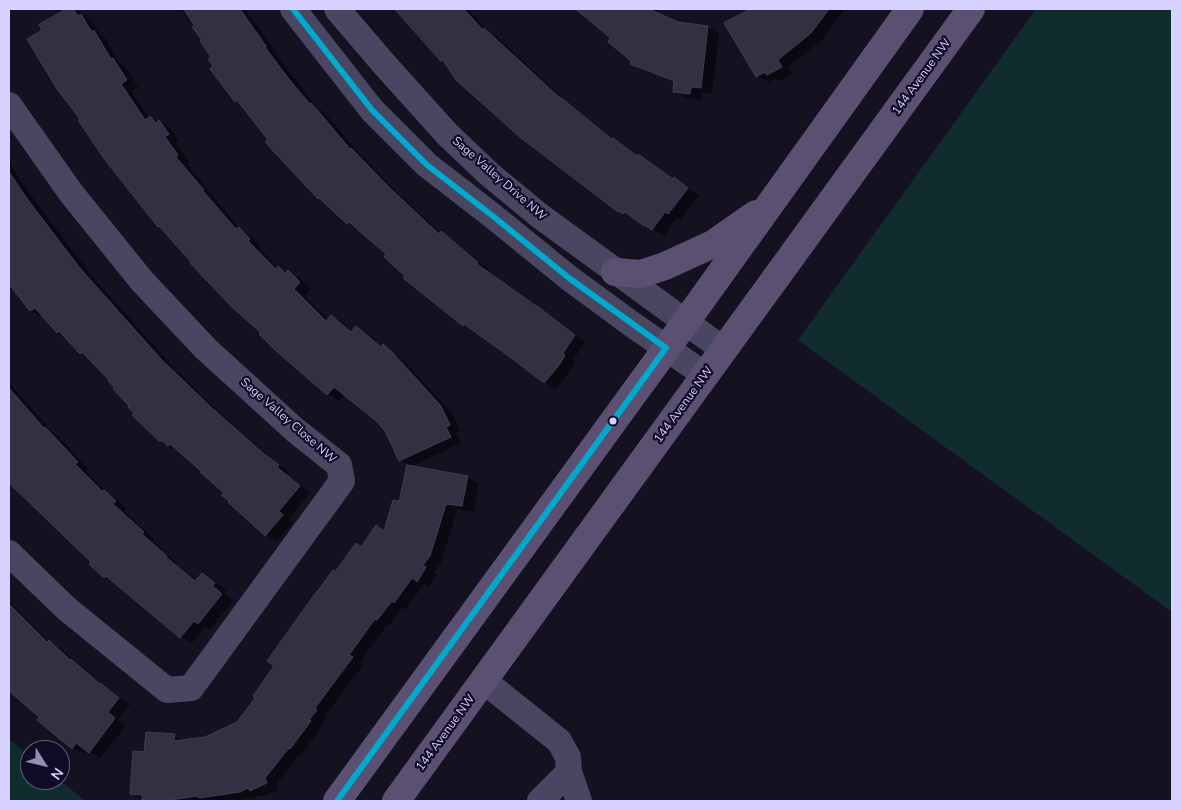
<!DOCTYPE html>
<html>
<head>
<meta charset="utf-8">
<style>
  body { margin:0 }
  #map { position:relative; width:1181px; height:810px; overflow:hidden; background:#141220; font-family:"Nunito Sans",sans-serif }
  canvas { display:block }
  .frame { position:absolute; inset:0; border:10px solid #d7d1ff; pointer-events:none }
  .north { position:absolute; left:20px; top:740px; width:50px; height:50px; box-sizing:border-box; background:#110c26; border:1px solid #605b7d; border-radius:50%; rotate:126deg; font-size:14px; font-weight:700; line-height:20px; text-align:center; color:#d7d1ff }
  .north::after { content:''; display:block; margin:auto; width:18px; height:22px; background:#938eb1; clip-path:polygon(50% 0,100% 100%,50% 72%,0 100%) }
</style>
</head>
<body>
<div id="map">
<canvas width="1181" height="810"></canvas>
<div class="frame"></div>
<div class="north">N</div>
</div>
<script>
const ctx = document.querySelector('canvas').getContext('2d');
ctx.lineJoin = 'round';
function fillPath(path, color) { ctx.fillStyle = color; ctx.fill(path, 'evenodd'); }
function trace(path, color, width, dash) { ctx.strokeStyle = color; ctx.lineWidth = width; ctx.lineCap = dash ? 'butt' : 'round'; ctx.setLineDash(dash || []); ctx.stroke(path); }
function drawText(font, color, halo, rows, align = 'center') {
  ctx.font = font + ' "Nunito Sans",sans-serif'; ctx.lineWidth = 4.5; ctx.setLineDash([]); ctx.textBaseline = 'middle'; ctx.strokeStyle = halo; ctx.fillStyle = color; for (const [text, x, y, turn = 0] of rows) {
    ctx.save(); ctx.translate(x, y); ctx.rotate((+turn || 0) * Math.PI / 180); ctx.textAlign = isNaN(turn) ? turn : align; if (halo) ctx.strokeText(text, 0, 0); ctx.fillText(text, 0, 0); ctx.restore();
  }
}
fillPath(new Path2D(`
  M 1036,9 L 1172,9 L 1172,612 L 798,340 Z
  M 9,739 L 30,757 L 30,780 L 59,780 L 86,801 L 9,801 Z`), '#102c2e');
fillPath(new Path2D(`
  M 69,9 L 74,9 L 83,14 L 85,17 L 92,22 L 101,36 L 105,38 L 119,63 L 125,66 L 138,87 L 131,91 L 150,118 L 150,117 L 170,128 L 179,141 L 176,144 L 189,162 L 187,164 L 239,228 L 250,235 L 260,246 L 259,248 L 278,268 L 300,278 L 311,289 L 304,296 L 329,320 L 331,317 L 343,323 L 353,332 L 356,328 L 368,334 L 382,347 L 383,346 L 394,353 L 404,361 L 452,413 L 460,431 L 456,433 L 461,443 L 410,467 L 468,477 L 479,484 L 473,512 L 457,509 L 441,563 L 434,572 L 437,575 L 428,587 L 424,584 L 406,609 L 403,607 L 389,626 L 387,625 L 360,662 L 363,665 L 325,716 L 327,717 L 320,727 L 321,728 L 302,754 L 300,753 L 276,785 L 278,790 L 262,796 L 259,795 L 252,798 L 229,801 L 146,801 L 131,793 L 145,753 L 174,736 L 184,741 L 206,738 L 237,723 L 257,698 L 335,573 L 362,548 L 377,527 L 385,532 L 400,503 L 408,465 L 400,460 L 386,430 L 377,420 L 345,394 L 339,401 L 328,394 L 276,349 L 81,120 L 44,30 L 40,26 Z
  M 181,9 L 245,9 L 277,53 L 275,53 L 318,109 L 322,111 L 332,121 L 359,154 L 362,156 L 402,197 L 441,233 L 452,239 L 489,269 L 487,271 L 539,308 L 548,314 L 585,342 L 573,360 L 576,362 L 571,370 L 556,389 L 545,382 L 475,331 L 463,325 L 406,276 L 387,253 L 359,230 L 348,223 L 325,201 L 270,140 L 242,105 L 235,101 L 215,66 L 213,57 L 203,40 Z
  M 398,9 L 468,9 L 490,33 L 496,36 L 566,101 L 619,143 L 699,195 L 680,220 L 676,218 L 664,236 L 619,210 L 446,62 L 441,60 Z
  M 581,9 L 661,9 L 656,13 L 678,23 L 708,27 L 719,33 L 712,94 L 702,92 L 701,100 L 686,98 L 674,91 L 675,82 L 643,70 L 632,64 L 633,61 L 612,38 Z
  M 751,9 L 843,9 L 844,10 L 822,40 L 788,67 L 792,74 L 779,81 L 775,78 L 769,82 L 757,76 L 746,13 Z
  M 9,162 L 27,190 L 91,275 L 173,367 L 222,415 L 274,461 L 289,472 L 287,475 L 310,493 L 289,518 L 293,522 L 277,541 L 266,535 L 231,501 L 225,492 L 203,471 L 180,452 L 160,441 L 136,413 L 116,387 L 90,358 L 81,353 L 67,338 L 57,332 L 44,316 L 42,317 L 31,310 L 9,280 Z
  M 9,382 L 53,433 L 57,435 L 88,469 L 86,471 L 108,494 L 115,498 L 126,508 L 124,511 L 154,539 L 153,541 L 177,563 L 176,564 L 197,581 L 203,574 L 214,581 L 226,590 L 224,593 L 233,601 L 210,630 L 205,627 L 192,643 L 181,637 L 116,583 L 105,577 L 93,562 L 30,502 L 9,480 Z
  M 9,601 L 51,643 L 60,648 L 106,688 L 130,705 L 118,720 L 126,726 L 100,758 L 87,750 L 84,754 L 73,748 L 39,719 L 41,716 L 9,686 Z`), '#0007');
const building = new Path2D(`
  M 66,9 L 73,9 L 78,16 L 81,14 L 92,32 L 94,30 L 111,59 L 113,58 L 127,80 L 121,84 L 145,120 L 150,116 L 156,123 L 159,120 L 169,134 L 165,137 L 178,155 L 176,157 L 204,190 L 203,191 L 236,229 L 239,227 L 250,239 L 248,241 L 276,269 L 278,266 L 285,273 L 288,270 L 300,282 L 294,289 L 326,321 L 331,315 L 351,332 L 356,326 L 381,347 L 383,344 L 393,353 L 441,406 L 450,425 L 446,427 L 451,437 L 399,461 L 385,431 L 376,421 L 334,387 L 327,395 L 275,350 L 259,334 L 260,332 L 232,307 L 190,263 L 191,262 L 159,226 L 158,227 L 105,160 L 78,120 L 80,119 L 57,89 L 27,39 L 42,30 L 39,25 Z
  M 184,9 L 240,9 L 266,46 L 265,47 L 288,78 L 310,104 L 311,103 L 320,113 L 350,149 L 351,148 L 391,189 L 439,234 L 441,231 L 478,262 L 477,264 L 536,306 L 537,306 L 575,335 L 563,353 L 565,355 L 560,364 L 544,383 L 514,360 L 464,324 L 463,326 L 403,278 L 405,276 L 384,257 L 386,254 L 349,222 L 347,224 L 319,198 L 318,199 L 265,142 L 268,140 L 237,100 L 235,102 L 210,69 L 213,66 L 208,59 L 211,57 L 200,41 L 202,40 L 192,27 L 194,26 Z
  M 395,9 L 464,9 L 483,30 L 484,28 L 559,97 L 559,96 L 612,139 L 613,138 L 637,156 L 638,154 L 673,179 L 674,177 L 688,188 L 668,214 L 665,212 L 652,230 L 644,225 L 644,226 L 625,212 L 623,214 L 619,211 L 618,212 L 605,202 L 521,138 L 456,80 L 442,59 L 441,61 Z
  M 576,9 L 649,9 L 678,22 L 708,26 L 701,88 L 691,87 L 690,94 L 673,92 L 674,81 L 630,64 L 631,61 L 608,42 L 610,38 Z
  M 751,9 L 829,9 L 811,33 L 778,60 L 782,67 L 767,75 L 765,72 L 756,77 L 724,23 Z
  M 9,172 L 28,200 L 79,267 L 161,359 L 211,407 L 263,453 L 279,465 L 277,467 L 300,486 L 279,511 L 283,515 L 265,536 L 228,502 L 229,501 L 221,495 L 224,493 L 200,472 L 201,471 L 170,444 L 168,446 L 161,440 L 160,442 L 132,415 L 134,413 L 128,407 L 129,406 L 113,389 L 114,387 L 108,381 L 109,380 L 82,352 L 80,354 L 59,331 L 57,333 L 35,308 L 30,311 L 9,284 Z
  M 9,388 L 44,428 L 45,427 L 78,462 L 75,464 L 102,491 L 104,490 L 116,501 L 113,504 L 144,532 L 142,534 L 167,556 L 166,557 L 195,581 L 202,573 L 215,583 L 213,586 L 222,594 L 198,624 L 194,621 L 180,638 L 106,576 L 104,578 L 89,564 L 91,562 L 9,483 Z
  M 407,465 L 468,476 L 462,506 L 446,504 L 430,556 L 423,565 L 426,567 L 417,582 L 412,578 L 394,603 L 392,601 L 377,620 L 375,619 L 349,655 L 353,657 L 315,708 L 317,710 L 309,720 L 311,721 L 290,749 L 289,748 L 265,778 L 267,783 L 250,791 L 248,788 L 240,792 L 199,798 L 198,796 L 163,801 L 142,800 L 142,795 L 130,794 L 133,751 L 144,752 L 146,732 L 175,734 L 174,741 L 205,737 L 237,722 L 255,698 L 253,696 L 274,666 L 267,661 L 317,591 L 317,592 L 333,570 L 335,572 L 356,543 L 361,547 L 376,525 L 384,531 L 393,500 L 399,501 Z
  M 9,604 L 47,642 L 49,640 L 70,660 L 71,659 L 100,684 L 100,683 L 119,698 L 108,712 L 115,718 L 89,753 L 76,743 L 72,749 L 37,720 L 39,717 L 9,691 Z`);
fillPath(building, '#333042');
trace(building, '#413c55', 1);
trace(new Path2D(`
  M 293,9 L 372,110 L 427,165 L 494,217 L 569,278 L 633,325 L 705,375
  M 337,9 L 384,64 L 447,134 L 489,174 L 540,216 L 724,350
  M 9,105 L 71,193 L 142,281 L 206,349 L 295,430 L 339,465 L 342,481 L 191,688 L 167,690 L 67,609 L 9,553
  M 484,681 L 559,741 L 568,757 L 569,772 L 540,801
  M 569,772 L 579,801`), '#484661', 26);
trace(new Path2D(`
  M 615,272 L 641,274 L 665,266 L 713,244 L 756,214
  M 337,801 L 685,323 L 910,9
  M 396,801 L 971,9`), '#5c5072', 28);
trace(new Path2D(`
  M 293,9 L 372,110 L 427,165 L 494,217 L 569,278 L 666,348 L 337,801`), '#00a9ce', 6);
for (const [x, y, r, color] of [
  [613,421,4.5,"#d7d1ff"]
]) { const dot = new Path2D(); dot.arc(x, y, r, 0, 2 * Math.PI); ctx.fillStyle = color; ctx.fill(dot); trace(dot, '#110c26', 2); }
drawText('12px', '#d7d1ff', '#110c26', [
  ["144 Avenue NW",922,77,-54],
  ["Sage Valley Drive NW",499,179,41],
  ["144 Avenue NW",684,405,-54],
  ["Sage Valley Close NW",288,421,41],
  ["144 Avenue NW",446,733,-54]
]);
</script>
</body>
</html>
